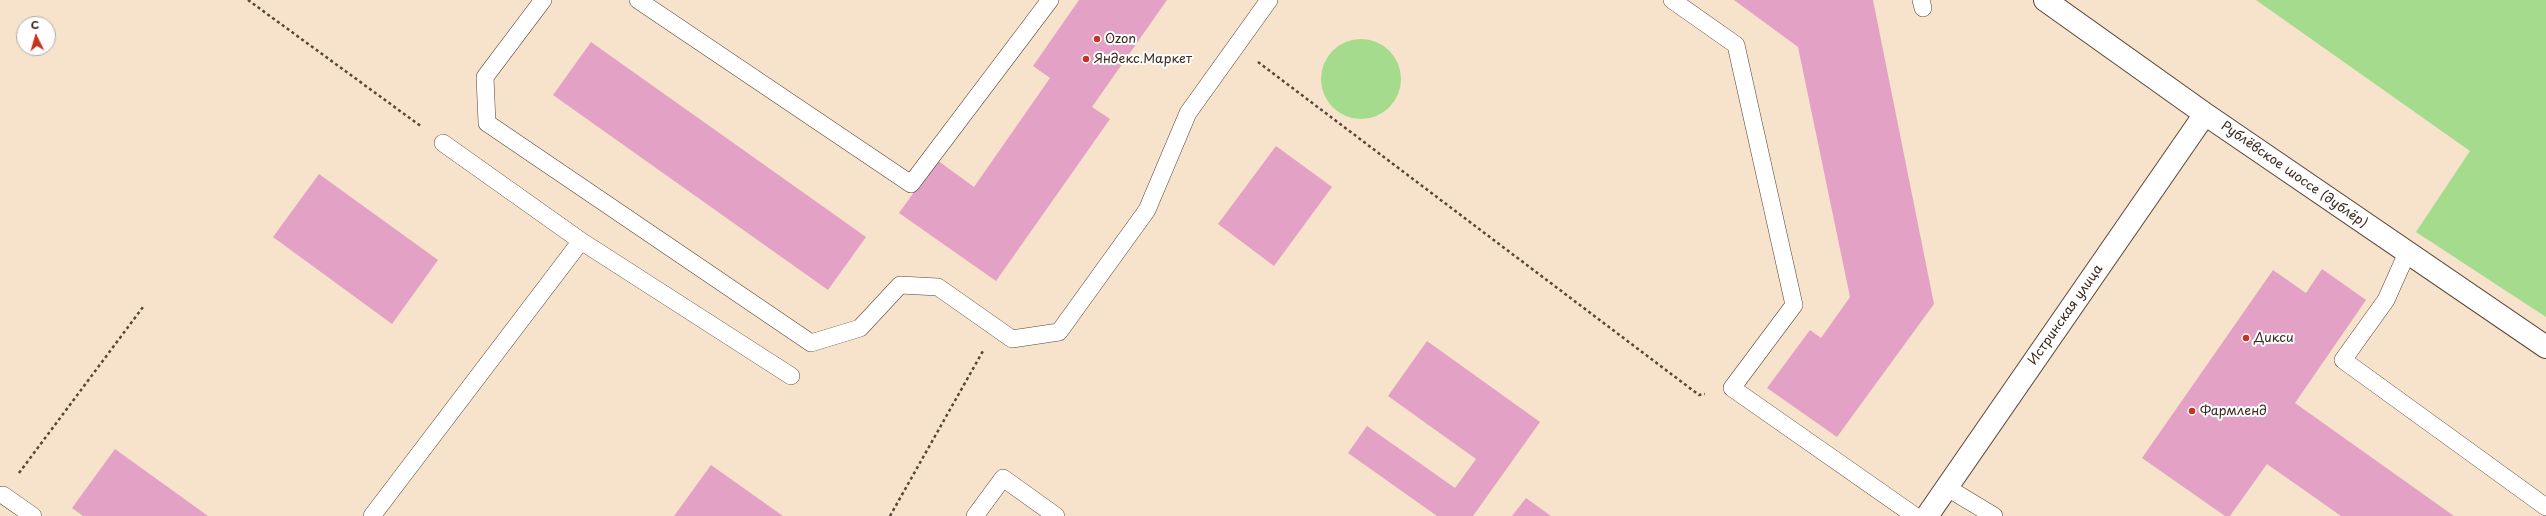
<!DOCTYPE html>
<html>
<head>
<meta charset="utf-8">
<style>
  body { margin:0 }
  #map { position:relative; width:2546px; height:516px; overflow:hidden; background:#f7e2cb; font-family:"Playpen Sans",sans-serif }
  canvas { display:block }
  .north { position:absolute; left:16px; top:16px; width:40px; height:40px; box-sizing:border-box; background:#fff; border:1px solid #b1aaa5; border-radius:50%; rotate:355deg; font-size:11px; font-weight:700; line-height:16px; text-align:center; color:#3b2a1e }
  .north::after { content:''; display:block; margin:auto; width:14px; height:18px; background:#c8321e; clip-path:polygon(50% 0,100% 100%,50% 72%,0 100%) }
</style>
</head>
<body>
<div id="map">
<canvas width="2546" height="516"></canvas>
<div class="north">С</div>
</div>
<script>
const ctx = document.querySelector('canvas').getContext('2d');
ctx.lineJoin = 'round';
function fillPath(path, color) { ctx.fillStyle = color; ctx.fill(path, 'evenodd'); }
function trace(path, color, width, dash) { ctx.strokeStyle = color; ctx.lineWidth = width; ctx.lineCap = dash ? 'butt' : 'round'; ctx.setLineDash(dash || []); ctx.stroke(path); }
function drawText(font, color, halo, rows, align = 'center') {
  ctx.font = font + ' "Playpen Sans",sans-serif'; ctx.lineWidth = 4; ctx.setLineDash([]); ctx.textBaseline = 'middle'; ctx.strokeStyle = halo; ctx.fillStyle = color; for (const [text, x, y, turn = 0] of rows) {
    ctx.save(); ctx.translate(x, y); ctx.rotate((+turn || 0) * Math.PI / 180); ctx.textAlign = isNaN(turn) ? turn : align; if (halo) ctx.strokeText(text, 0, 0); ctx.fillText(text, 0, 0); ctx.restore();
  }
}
fillPath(new Path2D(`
  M 2256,0 L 2546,0 L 2546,317 L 2416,232 L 2470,151 Z
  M1321 79a40 40 0 1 1 80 0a40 40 0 1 1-80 0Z`), '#a4db8c');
fillPath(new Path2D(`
  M 1079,0 L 1167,0 L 1092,107 L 1110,119 L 996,281 L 899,213 L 937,160 L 974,187 L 1050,78 L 1033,66 Z
  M 1734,0 L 1873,0 L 1934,304 L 1837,437 L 1767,388 L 1810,330 L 1821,338 L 1850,297 L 1798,47 Z
  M 591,42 L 866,237 L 828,290 L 553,95 Z
  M 1276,146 L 1332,187 L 1274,266 L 1218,224 Z
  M 319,174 L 438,260 L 392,324 L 273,237 Z
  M 2322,269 L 2366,300 L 2295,403 L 2454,516 L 2341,516 L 2267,464 L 2230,516 L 2225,516 L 2142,458 L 2273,270 L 2306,293 Z
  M 1427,341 L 1540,422 L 1473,516 L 1437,516 L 1348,453 L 1367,426 L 1455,488 L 1476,459 L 1388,396 Z
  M 115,449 L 208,516 L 83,516 L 72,508 Z
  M 711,465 L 783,516 L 674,516 Z
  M 1526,498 L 1551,516 L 1512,516 Z`), '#e3a2c5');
const service = new Path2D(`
  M 543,0 L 485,77 L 487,123 L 811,343 L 860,328 L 900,285 L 938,287 L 1012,339 L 1059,332 L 1147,210 L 1188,113 L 1269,0
  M 638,0 L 911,184 L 1050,0
  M 1672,0 L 1736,45 L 1794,305 L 1732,388 L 1915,516
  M 1921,0 L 1923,8
  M 443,143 L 581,241 L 791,376
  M 2407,253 L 2386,300 L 2343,360 L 2546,507
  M 1946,487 L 1994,516
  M 3,495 L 33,516
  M 372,516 L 581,241
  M 975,516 L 1003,478 L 1056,516`);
const minor = new Path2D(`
  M 2045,0 L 2205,114 L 2546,347
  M 1927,516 L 2205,114`);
trace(service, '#574638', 18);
trace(minor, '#574638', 24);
trace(new Path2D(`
  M 248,0 L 422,127
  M 1258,62 L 1699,395 L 1705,394
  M 19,473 L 143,307
  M 890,516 L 983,351`), '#574638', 2.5, [3, 3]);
trace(service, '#fff', 17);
trace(minor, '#fff', 22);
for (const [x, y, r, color] of [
  [1097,39,4,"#c8321e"],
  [1086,59,4,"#c8321e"],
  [2246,338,4,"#c8321e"],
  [2192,411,4,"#c8321e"]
]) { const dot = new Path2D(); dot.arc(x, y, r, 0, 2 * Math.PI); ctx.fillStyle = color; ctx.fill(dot); trace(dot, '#fff', 1.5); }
drawText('13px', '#3b2a1e', '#fff', [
  ["Ozon",1105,39],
  ["Яндекс.Маркет",1094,59],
  ["Дикси",2254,338],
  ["Фармленд",2200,411]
], 'left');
drawText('13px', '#3b2a1e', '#fff', [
  ["Рублёвское шоссе (дублёр)",2294,175,35],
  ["Истринская улица",2066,315,-55]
]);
</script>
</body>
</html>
